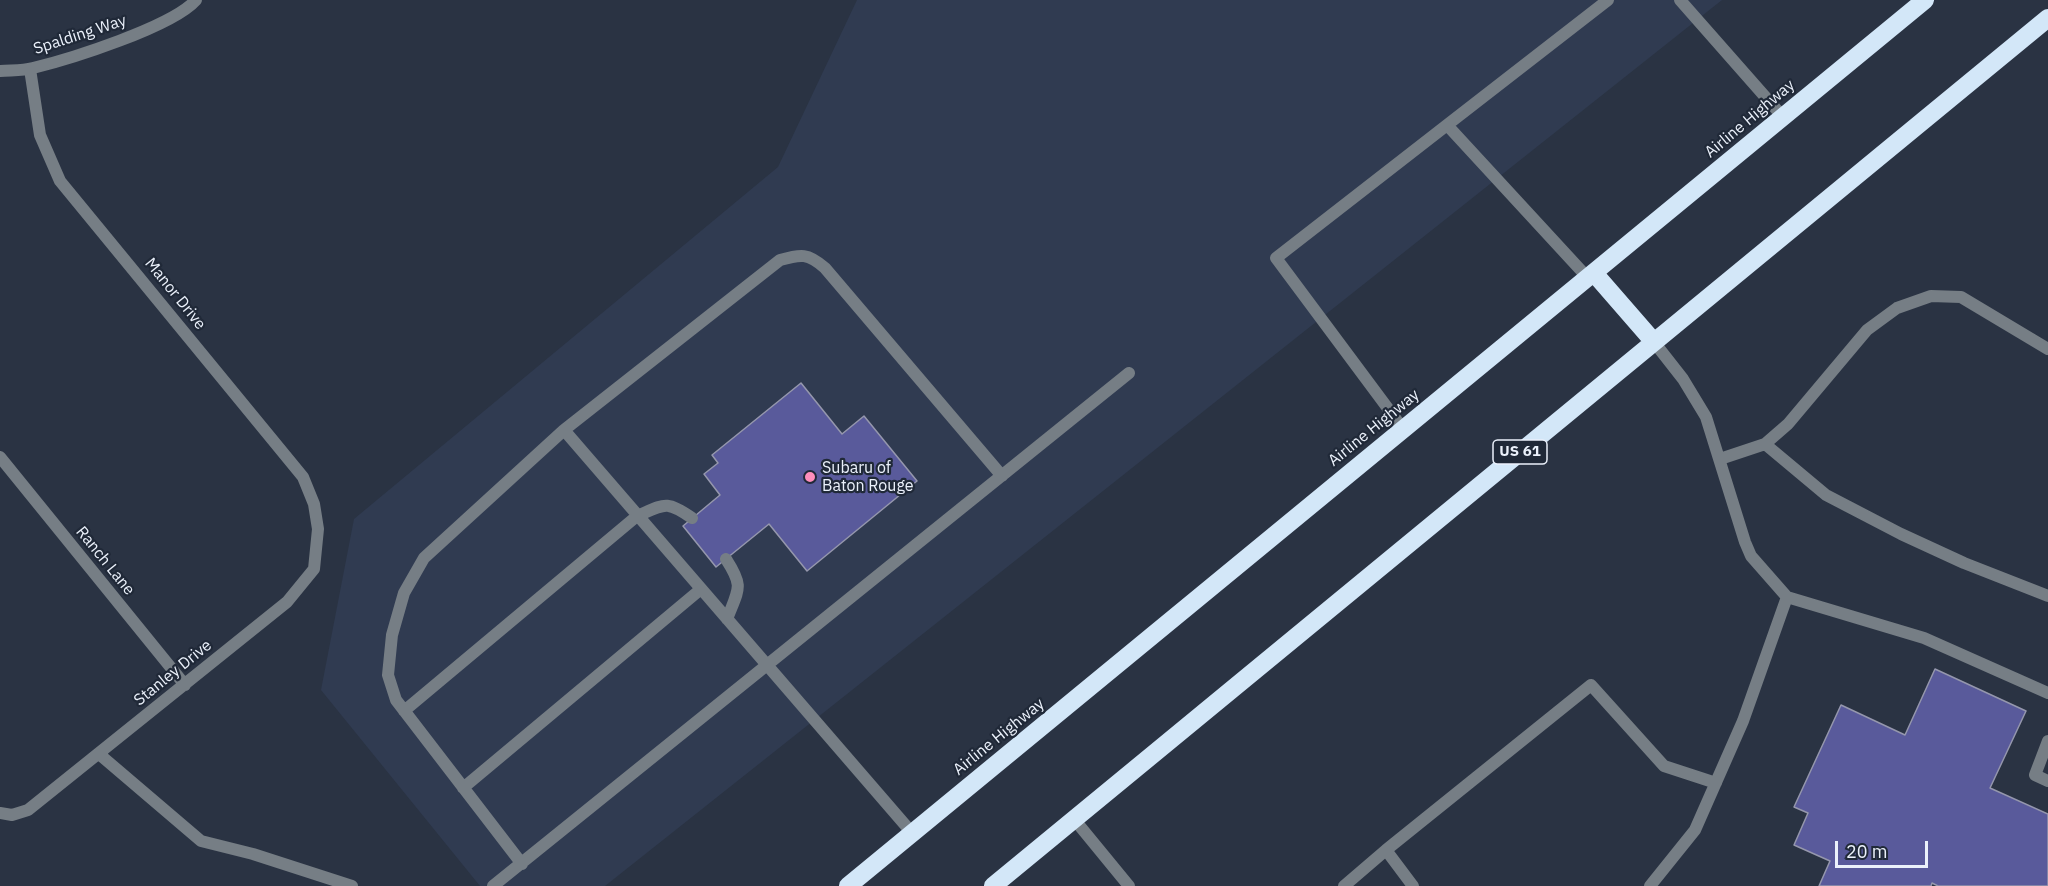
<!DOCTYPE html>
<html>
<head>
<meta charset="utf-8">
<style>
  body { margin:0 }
  #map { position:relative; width:2048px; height:886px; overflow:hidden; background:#2a3343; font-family:"IBM Plex Sans",sans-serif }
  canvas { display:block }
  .scale { position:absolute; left:1835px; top:841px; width:93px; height:27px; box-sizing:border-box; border:3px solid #ebf1fb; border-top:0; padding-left:8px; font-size:18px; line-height:21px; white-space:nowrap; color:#ebf1fb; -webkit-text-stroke:4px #202938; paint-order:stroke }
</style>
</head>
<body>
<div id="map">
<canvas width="2048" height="886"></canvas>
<div class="scale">20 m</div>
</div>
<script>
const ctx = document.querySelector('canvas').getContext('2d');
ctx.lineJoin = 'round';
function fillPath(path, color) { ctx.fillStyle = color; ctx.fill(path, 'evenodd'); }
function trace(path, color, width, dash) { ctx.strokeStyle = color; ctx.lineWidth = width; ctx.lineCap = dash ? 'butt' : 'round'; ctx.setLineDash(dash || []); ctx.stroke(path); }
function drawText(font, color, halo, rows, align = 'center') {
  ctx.font = font + ' "IBM Plex Sans",sans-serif'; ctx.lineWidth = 4.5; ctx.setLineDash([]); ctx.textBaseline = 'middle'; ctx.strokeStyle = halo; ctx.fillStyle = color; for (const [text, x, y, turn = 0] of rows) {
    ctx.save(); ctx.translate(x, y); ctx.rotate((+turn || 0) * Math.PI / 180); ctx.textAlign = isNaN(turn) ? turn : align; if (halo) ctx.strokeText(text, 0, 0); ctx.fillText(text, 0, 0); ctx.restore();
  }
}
fillPath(new Path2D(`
  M 857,0 L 1722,0 L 605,886 L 480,886 L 321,690 L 354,519 L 778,167 Z`), '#303b51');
const building = new Path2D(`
  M 801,383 L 842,434 L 864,416 L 917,481 L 807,571 L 769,524 L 716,567 L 683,526 L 720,495 L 704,474 L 718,463 L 712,455 Z
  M 1935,669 L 2026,711 L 1990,788 L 2048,814 L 2048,886 L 1938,886 L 1932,883 L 1931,886 L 1819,886 L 1830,861 L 1794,845 L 1808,813 L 1794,807 L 1841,705 L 1905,735 Z`);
fillPath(building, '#595a9b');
trace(building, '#9597ad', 1.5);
trace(new Path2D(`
  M 1680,0 L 1783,117
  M 1447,125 L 1608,0
  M 564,430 L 913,834
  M 1404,430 L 1276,258 L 1447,125 L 1588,278
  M 1765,444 L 1826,495 L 1901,534 L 1964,563 L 2048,596
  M 1720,459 L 1765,444 L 1788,424 L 1867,330 L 1897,308 L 1931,296 L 1961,297 L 2048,349
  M 726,559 C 744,587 739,588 727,619
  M 1787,597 L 1924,638 L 2048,693
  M 404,711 L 637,516 C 665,504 666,500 692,518
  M 2048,741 L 2035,775 L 2048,781
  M 463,788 L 701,589
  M 1074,819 L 1129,886
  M 522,864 L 396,700 L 388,675 L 392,635 L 404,593 L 424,558 L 564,430 L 780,260 C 801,254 808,253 825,268 L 1002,476
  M 493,886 L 1129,373
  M 1344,886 L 1386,850
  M 1413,886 L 1386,850 L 1591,685 L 1664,766 L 1716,783
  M 1650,886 L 1695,830 L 1743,721 L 1787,597 L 1751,556 L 1745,542 L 1706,417 L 1683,379 L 1654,342`), '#767e85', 12);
trace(new Path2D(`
  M 0,71 C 11,70 22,71 33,68 C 70,59 172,27 196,0
  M 0,457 L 185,685
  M 99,754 L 201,841 L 253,854 L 352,886
  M 0,813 L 12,815 L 28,810 L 287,602 L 314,569 L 318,529 L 314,504 L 303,477 L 60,181 L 40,135 L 30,69`), '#767e85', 12);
trace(new Path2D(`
  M 1594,273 L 1654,342
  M 848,886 L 1925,0
  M 993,886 L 2048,18`), '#d3e7f8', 18);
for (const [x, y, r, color] of [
  [810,477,6,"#fe8ebc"]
]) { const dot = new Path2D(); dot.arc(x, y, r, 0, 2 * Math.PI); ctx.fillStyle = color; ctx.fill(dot); trace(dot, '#202938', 2); }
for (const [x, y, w] of [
  [1520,452,54]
]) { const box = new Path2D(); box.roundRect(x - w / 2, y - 12, w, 24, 4.5); ctx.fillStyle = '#202938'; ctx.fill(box); trace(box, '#ebf1fb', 1.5); }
drawText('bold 15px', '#ebf1fb', null, [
  ["US 61",1520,452]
]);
drawText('16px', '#ebf1fb', '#202938', [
  ["Spalding Way",80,35,-18],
  ["Airline Highway",1750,119,-40],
  ["Manor Drive",175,294,51],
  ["Airline Highway",1374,428,-39],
  ["Ranch Lane",105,561,51],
  ["Stanley Drive",173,673,-39],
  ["Airline Highway",999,737,-39]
]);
drawText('16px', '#ebf1fb', '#202938', [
  ["Subaru of",822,468],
  ["Baton Rouge",822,486]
], 'left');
</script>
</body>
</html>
